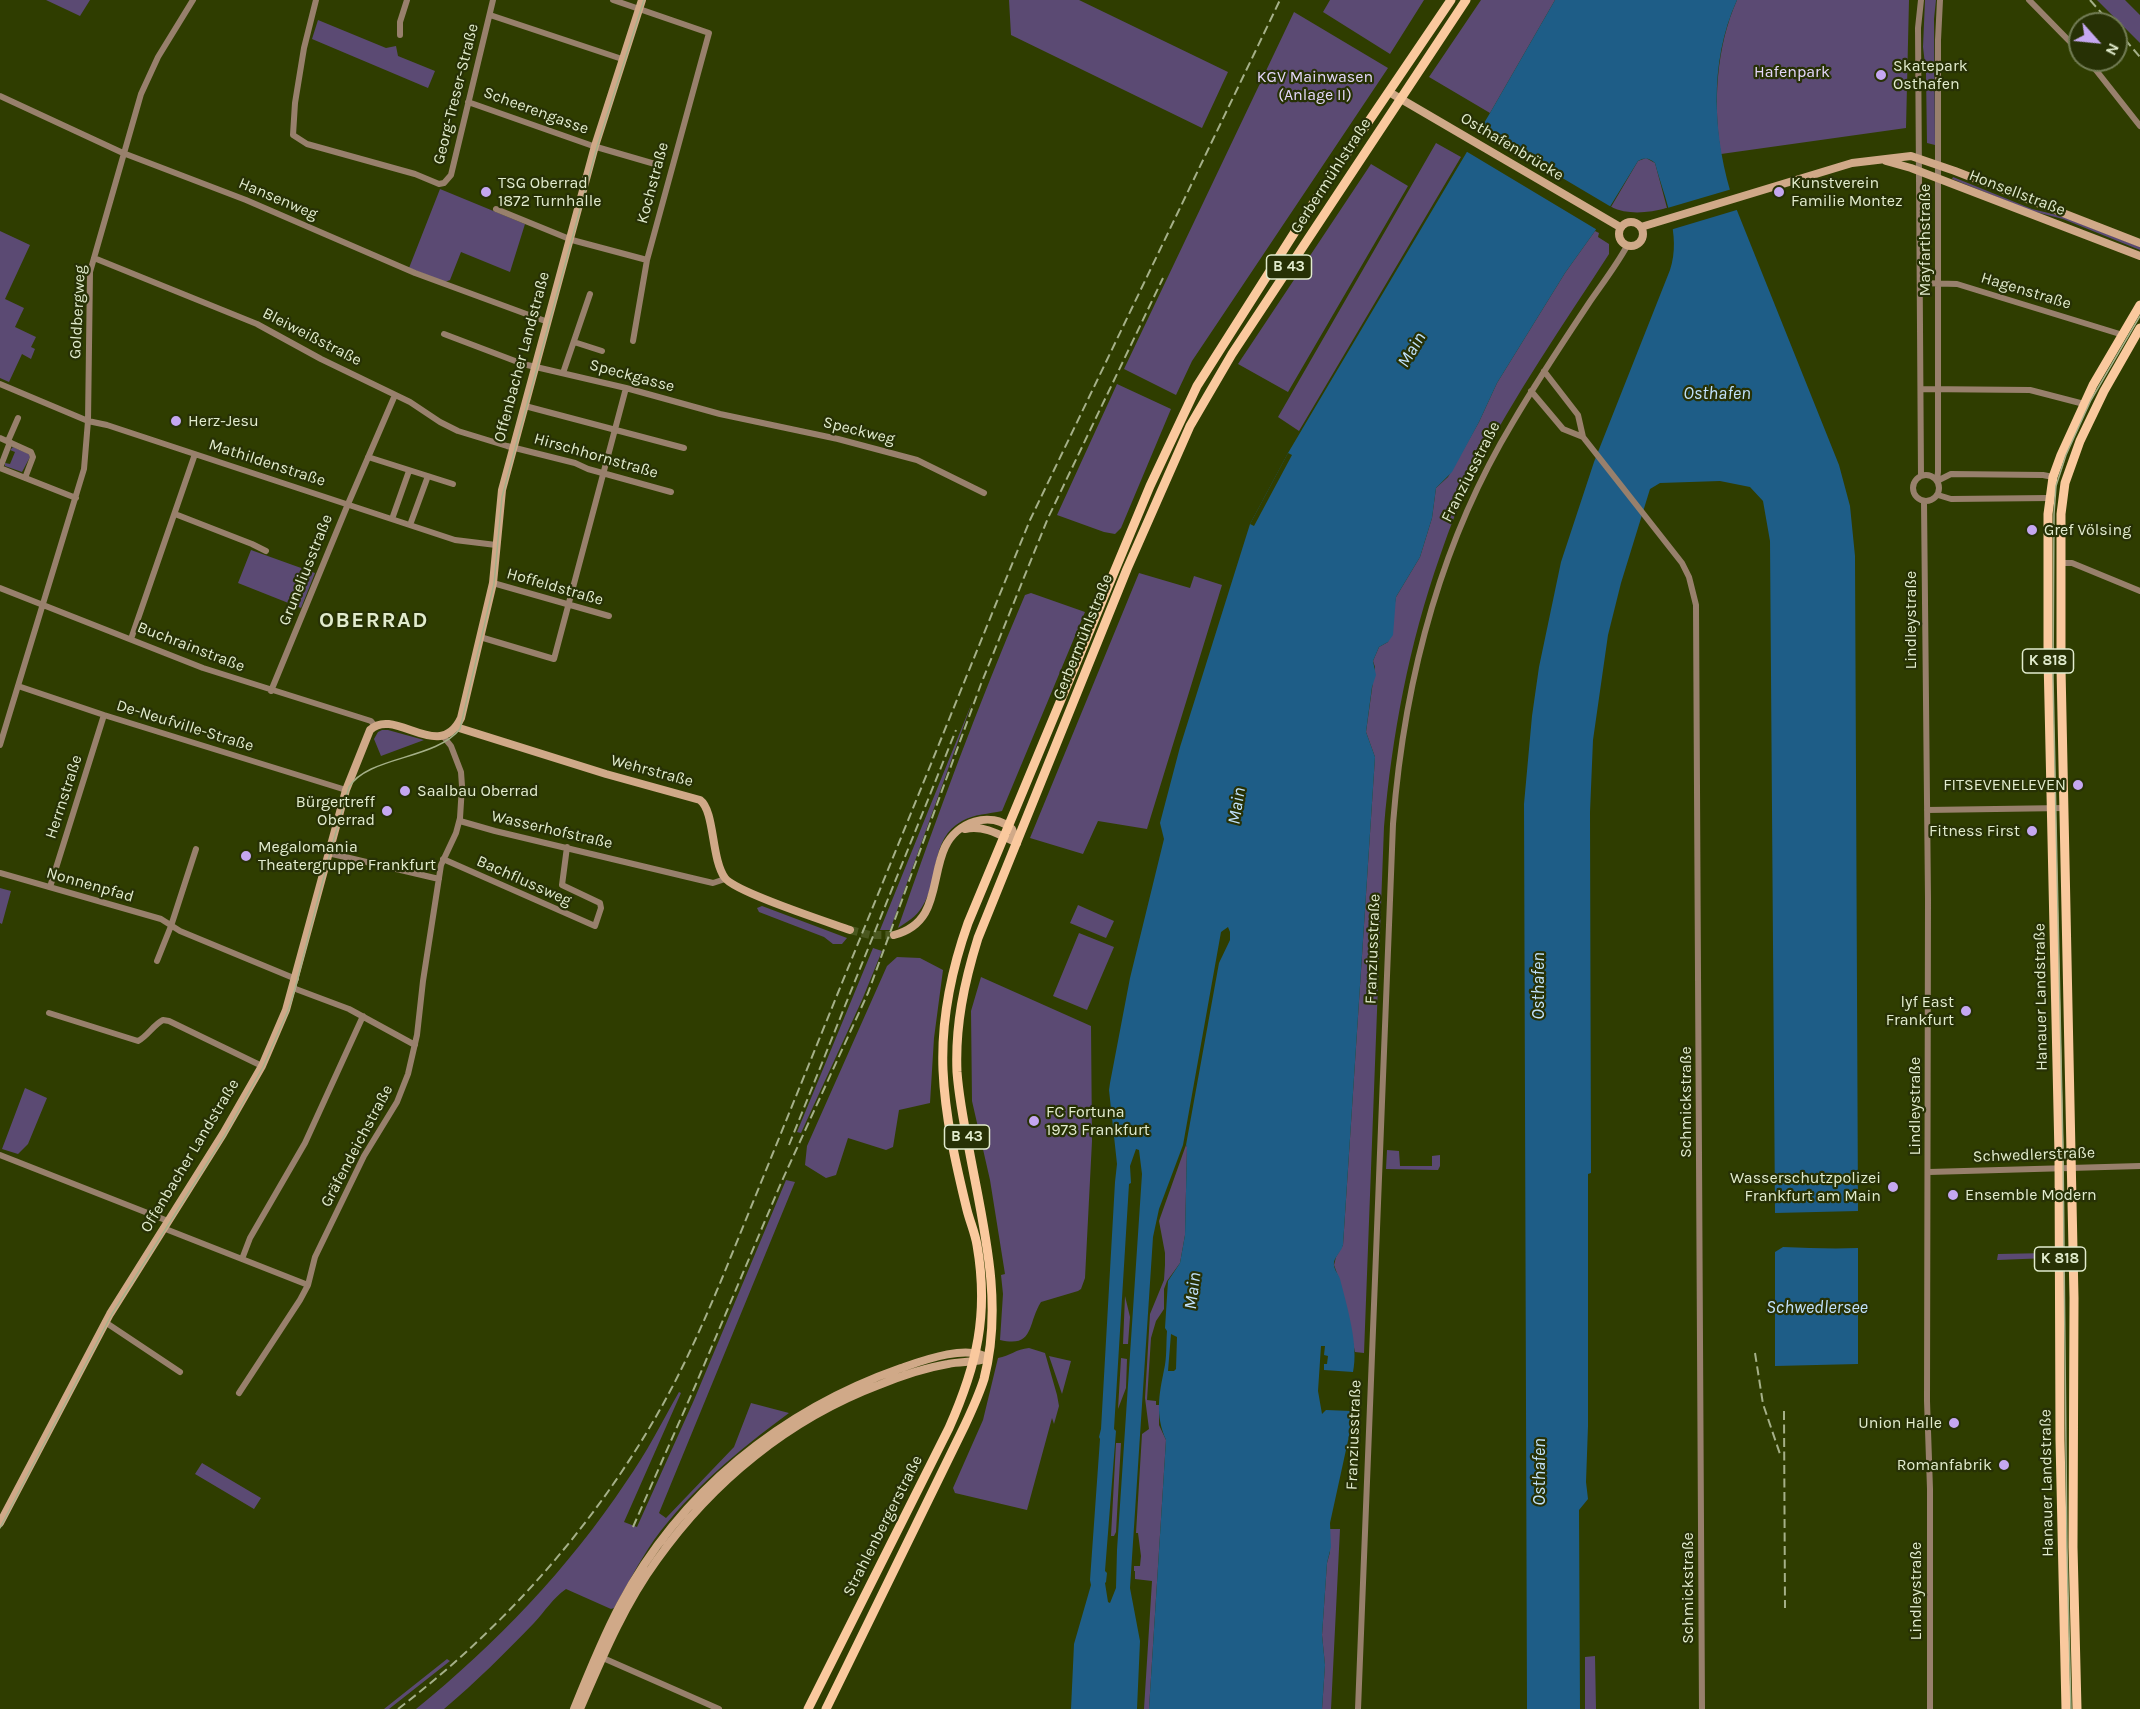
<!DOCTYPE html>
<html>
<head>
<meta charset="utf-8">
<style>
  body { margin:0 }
  #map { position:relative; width:2140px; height:1709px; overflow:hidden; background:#2f3d00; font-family:Karla,sans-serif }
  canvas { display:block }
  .north { position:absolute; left:2068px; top:12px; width:60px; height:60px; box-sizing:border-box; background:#273105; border:2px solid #727c55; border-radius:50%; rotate:117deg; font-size:16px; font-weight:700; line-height:24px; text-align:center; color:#e2ecce }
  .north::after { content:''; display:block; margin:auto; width:21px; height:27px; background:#c5a7f1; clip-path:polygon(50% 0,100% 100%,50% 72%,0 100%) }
</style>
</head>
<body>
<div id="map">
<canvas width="2140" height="1709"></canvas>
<div class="north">N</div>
</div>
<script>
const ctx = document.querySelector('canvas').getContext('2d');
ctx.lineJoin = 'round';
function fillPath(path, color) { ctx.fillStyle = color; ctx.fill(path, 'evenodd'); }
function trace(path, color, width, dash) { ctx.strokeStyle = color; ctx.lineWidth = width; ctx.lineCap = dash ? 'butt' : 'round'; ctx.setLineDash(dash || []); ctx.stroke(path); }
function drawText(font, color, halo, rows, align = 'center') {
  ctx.font = font + ' Karla,sans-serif'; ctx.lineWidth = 4.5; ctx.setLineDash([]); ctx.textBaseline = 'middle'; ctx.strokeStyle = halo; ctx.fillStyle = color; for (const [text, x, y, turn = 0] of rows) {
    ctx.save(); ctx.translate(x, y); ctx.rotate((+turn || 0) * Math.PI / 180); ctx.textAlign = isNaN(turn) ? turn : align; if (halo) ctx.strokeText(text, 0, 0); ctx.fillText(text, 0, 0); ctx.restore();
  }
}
fillPath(new Path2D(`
  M 46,0 L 90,0 L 80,16 Z
  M 1009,0 L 1079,0 L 1228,72 L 1202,128 L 1011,35 Z
  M 1330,0 L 1424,0 L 1390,54 L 1323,12 Z
  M 1481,0 L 1555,0 L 1490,113 L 1429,77 Z
  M 1737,0 L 1909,0 L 1906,128 L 1721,154 C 1713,104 1716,47 1737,0 Z
  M 1925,0 L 1936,0 L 1934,19 L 1935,145 L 1927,143 L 1926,73 L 1923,47 Z
  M 2097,0 L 2125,0 L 2140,15 L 2140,43 Z
  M 1294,12 L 1388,68 L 1192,361 L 1176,395 L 1124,369 Z
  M 318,20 L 386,48 L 396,46 L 398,56 L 435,71 L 428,88 L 312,39 Z
  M 1436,143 L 1461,157 L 1299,431 L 1278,417 Z
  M 1646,158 L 1655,163 L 1667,208 C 1648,213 1628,215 1611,207 L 1638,161 Z
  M 1371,164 L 1408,186 L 1288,392 L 1238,364 Z
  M 1953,177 L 2032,209 L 2061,216 L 2140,247 L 2140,250 L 2063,219 L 2032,211 L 1952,179 Z
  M 440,189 L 525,224 L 510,272 L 461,252 L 450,280 L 445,282 L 409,268 Z
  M 0,231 L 30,245 L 5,299 L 24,308 L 15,327 L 36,337 L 31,347 L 35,349 L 31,359 L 22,354 L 9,382 L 0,378 Z
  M 1595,231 L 1599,233 L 1598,237 L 1609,244 L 1609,254 C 1563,325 1514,396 1475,471 C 1461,498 1450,527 1440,556 C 1409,644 1392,735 1384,827 L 1364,1353 L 1355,1352 L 1339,1279 L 1334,1265 L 1336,1257 L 1343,1245 L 1375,757 L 1366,732 L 1375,667 L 1373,661 L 1379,647 L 1388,642 L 1396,597 L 1420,557 L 1432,518 L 1436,488 L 1448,477 L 1479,422 L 1497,383 L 1565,273 Z
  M 1117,384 L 1171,409 L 1121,528 L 1115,534 L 1104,532 L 1057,515 Z
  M 13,447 L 29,454 L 30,457 L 22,472 L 5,466 L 5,463 L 10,464 L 15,452 L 10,450 Z
  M 251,550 L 315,573 L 301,608 L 238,583 Z
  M 1139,573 L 1190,588 L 1194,576 L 1222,585 L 1147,829 L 1098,821 L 1083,854 L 1030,838 Z
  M 1031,593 L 1085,612 L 1002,811 C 989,814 974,814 962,821 C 929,839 940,880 922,907 C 916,917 907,922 898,928 C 937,816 978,705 1025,595 Z
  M 973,700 L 890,930 L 880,930 Z
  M 382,730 L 388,730 L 424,740 L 381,756 L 374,739 L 378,732 Z
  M 0,888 L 11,891 L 2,924 L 0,923 Z
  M 1078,905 L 1114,921 L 1106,938 L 1070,923 Z
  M 762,906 L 847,938 L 842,944 L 833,944 L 824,937 L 759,912 L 757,908 Z
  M 1079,933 L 1114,947 L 1087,1010 L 1053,996 Z
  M 873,948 L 882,951 L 862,1000 L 801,1133 L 797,1132 Z
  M 897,957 L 920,958 L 943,970 L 934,1038 L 930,1103 L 899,1110 L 893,1147 L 886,1150 L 848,1138 L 836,1175 L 826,1178 L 805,1165 L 807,1146 L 887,966 Z
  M 981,977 L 1091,1026 L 1092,1141 L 1085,1278 L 1081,1289 L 1078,1291 L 1041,1302 C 1027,1324 1035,1348 1000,1340 L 1003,1294 L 1001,1275 L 1005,1274 L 990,1180 L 972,1101 L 971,1011 Z
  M 25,1088 L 47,1098 L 28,1144 L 18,1154 L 2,1149 Z
  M 1186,1145 L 1187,1147 L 1185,1235 L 1180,1263 L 1167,1281 L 1164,1289 L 1164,1309 L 1156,1321 L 1151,1338 L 1147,1400 L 1156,1401 L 1156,1405 L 1159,1405 L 1159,1425 L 1166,1440 L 1149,1709 L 1144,1709 L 1152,1581 L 1135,1579 L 1135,1571 L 1134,1571 L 1134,1566 L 1140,1566 L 1141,1556 L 1138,1533 L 1136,1533 L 1142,1434 L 1149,1429 L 1145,1398 L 1150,1314 L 1164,1280 L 1165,1265 L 1165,1253 L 1159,1221 Z
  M 1387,1150 L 1399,1151 L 1400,1166 L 1432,1166 L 1432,1156 L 1440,1155 L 1440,1166 L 1438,1170 L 1386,1169 Z
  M 786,1180 L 795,1182 L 659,1513 L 666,1518 L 734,1447 L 751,1403 L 789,1413 C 739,1450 691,1489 654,1540 C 639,1562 627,1585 614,1608 L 611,1609 L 566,1589 C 553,1598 545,1611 534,1623 C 505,1653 476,1682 444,1709 L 416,1709 C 496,1644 568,1569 626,1482 C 646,1454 662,1422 679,1392 L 681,1393 L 624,1522 L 637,1527 L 694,1400 Z
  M 2049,1253 L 2049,1258 L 1997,1260 L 1998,1254 Z
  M 1125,1296 L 1130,1317 L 1128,1344 L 1123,1344 Z
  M 1029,1348 L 1045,1353 L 1057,1395 L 1059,1406 L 1054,1424 L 1052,1418 L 1027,1510 L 955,1493 L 953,1488 L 983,1420 L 998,1358 C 1010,1356 1016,1349 1029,1348 Z
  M 1049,1356 L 1071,1361 L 1062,1394 Z
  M 1121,1358 L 1127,1359 L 1126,1388 L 1118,1409 Z
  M 1116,1443 L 1121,1443 L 1116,1532 L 1114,1536 L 1111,1536 Z
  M 202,1463 L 261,1498 L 254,1509 L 195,1474 Z
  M 1330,1529 L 1340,1529 L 1331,1709 L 1322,1709 L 1325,1665 L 1322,1635 L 1327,1563 L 1330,1552 Z
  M 1595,1656 L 1596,1709 L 1585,1709 L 1585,1657 Z
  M 447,1659 L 450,1661 L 389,1709 L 384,1709 Z`), '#5b4a73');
fillPath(new Path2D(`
  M 1555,0 L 1737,0 C 1708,63 1713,139 1734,203 L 1839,465 L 1850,506 L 1855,556 L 1858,1211 L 1775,1213 L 1770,541 L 1763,501 L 1750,487 L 1720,481 L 1660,483 L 1650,489 L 1621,583 L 1608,635 L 1593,740 L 1590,812 L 1591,1173 L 1588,1174 L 1588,1426 L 1586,1482 L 1588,1499 L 1579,1510 L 1580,1709 L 1527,1709 L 1524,804 L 1532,716 L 1539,667 L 1561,562 L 1594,462 L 1670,270 C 1682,235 1664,197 1655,163 C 1649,158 1645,157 1638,161 L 1595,231 L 1565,273 L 1497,383 L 1479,422 L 1452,472 L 1436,488 L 1432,518 L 1420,557 L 1396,597 L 1393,635 L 1388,642 L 1379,647 L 1373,661 L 1376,675 L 1372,687 L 1366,732 L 1375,757 L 1343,1245 C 1341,1252 1336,1255 1334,1262 C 1333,1269 1338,1273 1340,1279 C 1347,1306 1359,1346 1353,1372 L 1324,1370 L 1324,1364 L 1327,1364 L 1328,1356 L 1324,1355 L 1325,1346 L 1321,1346 L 1318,1391 L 1322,1414 L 1326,1410 L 1351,1411 L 1351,1427 L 1330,1523 L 1331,1547 L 1327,1563 L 1322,1635 L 1325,1665 L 1322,1709 L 1149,1709 L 1166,1440 C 1155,1415 1159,1395 1164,1370 C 1167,1358 1166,1344 1167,1331 L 1165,1328 L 1168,1281 L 1180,1263 L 1185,1235 L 1187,1147 L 1186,1145 L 1219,963 L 1230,940 L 1230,932 L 1228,927 L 1221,932 L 1183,1145 L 1159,1209 L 1153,1237 L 1130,1588 L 1140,1641 L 1137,1709 L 1071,1709 L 1074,1644 L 1091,1585 L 1090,1580 L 1100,1439 L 1099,1437 L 1101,1429 L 1115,1182 L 1117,1164 L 1109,1090 L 1110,1083 L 1130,978 L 1164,839 L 1160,823 L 1180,747 L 1250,524 L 1288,453 L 1490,113 ZM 1136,1149 L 1139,1150 L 1142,1174 L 1117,1550 L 1116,1588 L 1110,1603 L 1108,1602 L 1105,1583 L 1106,1582 L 1107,1573 L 1105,1571 L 1116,1431 L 1114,1429 L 1129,1184 L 1131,1183 L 1130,1166 ZM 1171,1334 L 1177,1337 L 1176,1369 L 1174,1371 L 1168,1371 Z
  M 1783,1247 C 1809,1248 1832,1249 1858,1248 L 1858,1364 L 1775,1366 L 1775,1252 Z`), '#1e5d87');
fillPath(new Path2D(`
  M 1478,128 L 1613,208 L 1599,231 L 1464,150 Z
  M 1732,189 L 1740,209 L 1670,230 L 1664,209 Z
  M 1288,453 L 1292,455 L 1254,526 L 1250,524 Z`), '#2f3d00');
trace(new Path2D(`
  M 850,930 L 870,935 L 894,935`), '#4a571f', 8, [8, 4]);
trace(new Path2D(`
  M 316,0 L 304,48 L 295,103 L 293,135 L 307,144 L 415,174 L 439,184 L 444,183 L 451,175 L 493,0
  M 613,0 L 709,33 L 647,260 L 633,341
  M 1921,0 L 1918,28 L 1921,476
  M 2029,0 L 2080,52
  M 490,15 L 622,59
  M 400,35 L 400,22 L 407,0
  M 2088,60 L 2140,126
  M 0,96 L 123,153 L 246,200 L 415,273 L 548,322
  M 468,102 L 593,146 L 655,164
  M 496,209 L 572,240 L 647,260
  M 94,258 L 257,324 L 321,359 L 410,402 L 440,422 L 458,431 L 507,446 L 575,463 L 588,469 L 671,492
  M 1920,283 L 1957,284 L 2123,335
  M 444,334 L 523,364 L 626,388 L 720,414 L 838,439 L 917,460 L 984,493
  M 574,342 L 602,351
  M 1544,371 L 1578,415 L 1583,437 L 1682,563 L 1689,577 L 1696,605 L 1702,1709
  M 563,373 L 590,294
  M 0,384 L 88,421 L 107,425 L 455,540 L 496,545
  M 1921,389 L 2030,390 L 2084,404
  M 1531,391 L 1563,429 L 1583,437
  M 525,406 L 684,448
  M 0,438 L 31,452 L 33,457 L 25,478
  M 8,441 L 18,418
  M 368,457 L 453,484
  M 0,468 L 76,498
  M 0,468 L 10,442
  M1913 488a13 13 0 1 1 26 0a13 13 0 1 1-26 0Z
  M 1937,480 L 1938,472 L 1938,40 L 1940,0
  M 1937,481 L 1951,474 L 2043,475 L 2053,477
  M 1938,495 L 1951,499 L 2049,498
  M 1924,502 L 1928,899 L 1927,1401 L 1930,1489 L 1930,1709
  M 175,514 L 252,544 L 266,551
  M 392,519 L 409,471
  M 410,525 L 428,476
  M 2061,563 L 2072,563 L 2140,591
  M 493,583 L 609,616
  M 0,588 L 203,668 L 371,721 L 375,726
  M 480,637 L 554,659 L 626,388
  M 131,639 L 195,454
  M 18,686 L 104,715 L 346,790
  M 271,691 L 348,504 L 395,395
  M 0,745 L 84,469 L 88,421 L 90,272 L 94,258 L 141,94 L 158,57 L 193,0
  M 1927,810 L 2064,808
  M 460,821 L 495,831 L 696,879 L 713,883 L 725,879
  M 328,853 L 439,879
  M 443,859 L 595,926 L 601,908 L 600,903 L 562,885 L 567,847
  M 0,873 L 161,919 L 180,931 L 296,979
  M 50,887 L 104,715
  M 157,961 L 171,926 L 196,849
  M 293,988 L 349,1009 L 415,1045
  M 49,1013 L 138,1041 C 148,1036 153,1025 163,1020 L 169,1021 L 262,1066
  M 0,1155 L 168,1221
  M 1929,1172 L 2140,1166
  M 163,1228 L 308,1285
  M 242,1259 L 250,1238 L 305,1143 L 363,1016
  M 105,1322 L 180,1372
  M 239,1393 L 300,1300 L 308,1285 L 315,1257 L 364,1156 L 397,1102 L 408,1074 L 417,1035 L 423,981 L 441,865 L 456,833 L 460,818 L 462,786 L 461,772 L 451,746 L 443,736
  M 603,1658 L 719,1709
  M 1358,1709 L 1393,824 C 1404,682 1439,545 1513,422 C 1537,381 1563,342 1589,303 C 1602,284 1616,266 1627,246`), '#98806c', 6);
trace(new Path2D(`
  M 1389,92 L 1620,227
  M 1886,161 L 1911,168 L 2140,256
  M1619 234a12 12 0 1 1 24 0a12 12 0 1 1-24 0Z
  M 1641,227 L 1852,163 L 1911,156 L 1955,171 L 2140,243
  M 456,727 L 606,774 L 700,800 C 715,811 711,859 725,878 C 735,892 828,922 850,930
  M 965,829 C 985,825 1000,835 1017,843
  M 894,935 C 940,923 930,879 945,847 C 957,822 990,810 1012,829 L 1017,843
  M 0,1523 L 110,1314 L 223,1134 L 262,1066 L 286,1010 L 346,790 L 370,730 C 395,706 439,764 461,718 L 493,583 L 502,490 L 595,146 L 642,0
  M 574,1709 C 588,1674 602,1639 620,1605 C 680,1492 781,1410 901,1368 C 924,1360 967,1344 988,1358
  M 580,1709 C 602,1658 624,1605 657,1560 C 712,1482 789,1419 879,1385 C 901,1376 924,1368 948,1364 C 962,1361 975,1363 988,1358`), '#d0a988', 8);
trace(new Path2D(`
  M 808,1709 L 949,1428 C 977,1365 989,1314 977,1245 C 975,1233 970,1222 967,1210 C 956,1165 945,1117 943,1070 C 941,1019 951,971 968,923 L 1150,486 L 1197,386 L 1312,205 L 1451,0
  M 826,1709 L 965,1425 C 972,1410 979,1395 984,1379 C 1004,1302 983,1225 969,1149 C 964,1124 959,1098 957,1072 C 955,1026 964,983 978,938 L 1127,569 L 1190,426 L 1232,354 L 1466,0
  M 2066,1709 L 2060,1440 L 2059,1155 L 2048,658 L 2048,514 L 2053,477 L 2061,455 L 2093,385 L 2140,305
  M 2077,1709 L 2073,1547 L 2074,1298 L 2061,668 L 2061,514 L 2065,483 L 2080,441 L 2104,391 L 2140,328`), '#fac99e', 9);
trace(new Path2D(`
  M 0,1528 L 112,1314 L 225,1135 L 263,1067 L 288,1011 L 295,989 L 330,853 L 349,787 C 368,756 435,760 460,729 L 494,584 L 502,497 L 597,147 L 644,0
  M 2071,1709 L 2067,1548 L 2063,1150 L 2053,677 L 2054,514 L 2056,486 L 2066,455 L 2091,400 L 2140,316`), '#a5b088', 1.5);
trace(new Path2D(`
  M 2090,0 L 2111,24
  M 2116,29 L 2140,57
  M 789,1145 L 956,730
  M 1755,1353 L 1763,1404 L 1780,1454
  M 1784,1411 L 1785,1608
  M 633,1527 L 696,1384 L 781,1183 L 868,993 L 981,684 L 1048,518 L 1163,278
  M 398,1709 C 501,1630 589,1532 654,1420 C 681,1374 703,1324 723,1276 L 1030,520 L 1280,0`), '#a5b088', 2, [9, 4.5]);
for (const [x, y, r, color] of [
  [1881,75,6,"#c5a7f1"],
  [486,192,6,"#c5a7f1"],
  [1779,192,6,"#c5a7f1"],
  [176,421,6,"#c5a7f1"],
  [2032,530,6,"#c5a7f1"],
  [2078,785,6,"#c5a7f1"],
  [405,791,6,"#c5a7f1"],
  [387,811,6,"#c5a7f1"],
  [2032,831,6,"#c5a7f1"],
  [246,856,6,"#c5a7f1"],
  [1966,1011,6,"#c5a7f1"],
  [1034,1121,6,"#c5a7f1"],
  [1893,1187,6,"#c5a7f1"],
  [1953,1195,6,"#c5a7f1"],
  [1954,1423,6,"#c5a7f1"],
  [2004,1465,6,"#c5a7f1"]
]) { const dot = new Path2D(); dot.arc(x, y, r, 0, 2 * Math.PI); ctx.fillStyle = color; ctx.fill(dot); trace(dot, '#273105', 2); }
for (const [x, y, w] of [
  [1289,267,45],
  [2048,661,51],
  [967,1137,45],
  [2060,1259,51]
]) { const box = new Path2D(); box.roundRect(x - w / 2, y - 12, w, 24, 4.5); ctx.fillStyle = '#273105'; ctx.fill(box); trace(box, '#e2ecce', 1.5); }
drawText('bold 15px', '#e2ecce', null, [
  ["B 43",1289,267],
  ["K 818",2048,661],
  ["B 43",967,1137],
  ["K 818",2060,1259]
]);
drawText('16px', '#e2ecce', '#273105', [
  ["Skatepark",1893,66],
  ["Osthafen",1893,84],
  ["TSG Oberrad",498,183],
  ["1872 Turnhalle",498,201],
  ["Kunstverein",1791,183],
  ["Familie Montez",1791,201],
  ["Herz-Jesu",188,421],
  ["Gref Völsing",2044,530],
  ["FITSEVENELEVEN",2066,785,"right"],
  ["Saalbau Oberrad",417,791],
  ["Bürgertreff",375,802,"right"],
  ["Oberrad",375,820,"right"],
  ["Fitness First",2020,831,"right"],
  ["Megalomania",258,847],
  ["Theatergruppe Frankfurt",258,865],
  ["lyf East",1954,1002,"right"],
  ["Frankfurt",1954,1020,"right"],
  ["FC Fortuna",1046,1112],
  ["1973 Frankfurt",1046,1130],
  ["Wasserschutzpolizei",1881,1178,"right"],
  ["Frankfurt am Main",1881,1196,"right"],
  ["Ensemble Modern",1965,1195],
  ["Union Halle",1942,1423,"right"],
  ["Romanfabrik",1992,1465,"right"]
], 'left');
drawText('16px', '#e5d8fb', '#273105', [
  ["Hafenpark",1792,72],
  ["KGV Mainwasen",1315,77],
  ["(Anlage II)",1315,95]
]);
drawText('16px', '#e2ecce', '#273105', [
  ["Georg-Treser-Straße",456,94,-76],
  ["Scheerengasse",536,111,20],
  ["Osthafenbrücke",1512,147,31],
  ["Gerbermühlstraße",1331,176,-57],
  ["Kochstraße",653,183,-75],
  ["Honsellstraße",2017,193,21],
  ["Hansenweg",278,199,23],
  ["Mayfarthstraße",1925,240,-90],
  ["Hagenstraße",2026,291,17],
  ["Goldbergweg",78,312,-87],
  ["Bleiweißstraße",312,337,27],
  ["Offenbacher Landstraße",522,357,-75],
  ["Speckgasse",632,376,15],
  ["Speckweg",859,431,14],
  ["Hirschhornstraße",596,456,16],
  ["Mathildenstraße",267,463,18],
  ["Franziusstraße",1471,472,-63],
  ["Gruneliusstraße",306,570,-68],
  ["Hoffeldstraße",555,587,16],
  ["Lindleystraße",1911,620,-90],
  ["Gerbermühlstraße",1083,637,-68],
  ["Buchrainstraße",191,647,21],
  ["De-Neufville-Straße",185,726,17],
  ["Wehrstraße",652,771,15],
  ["Herrnstraße",64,797,-72],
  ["Wasserhofstraße",552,830,13],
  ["Bachflussweg",524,881,24],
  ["Nonnenpfad",90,885,16],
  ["Franziusstraße",1373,949,-88],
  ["Hanauer Landstraße",2041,997,-91],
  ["Schmickstraße",1686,1102,-90],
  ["Lindleystraße",1915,1106,-90],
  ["Gräfendeichstraße",357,1146,-62],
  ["Schwedlerstraße",2034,1155,-2],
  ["Offenbacher Landstraße",190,1156,-59],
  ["Franziusstraße",1354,1435,-88],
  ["Hanauer Landstraße",2047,1483,-91],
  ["Strahlenbergerstraße",883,1526,-63],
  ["Schmickstraße",1688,1588,-90],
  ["Lindleystraße",1916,1591,-90]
]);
drawText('italic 18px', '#c2e2fc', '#273105', [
  ["Main",1412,350,-59],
  ["Osthafen",1717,394],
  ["Main",1237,806,-81],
  ["Osthafen",1539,986,-90],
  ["Main",1193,1291,-83],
  ["Schwedlersee",1817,1308],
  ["Osthafen",1540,1472,-90]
]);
ctx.letterSpacing = '1.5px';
drawText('bold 22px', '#e2ecce', '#273105', [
  ["OBERRAD",374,621]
]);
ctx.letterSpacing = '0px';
</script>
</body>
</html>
